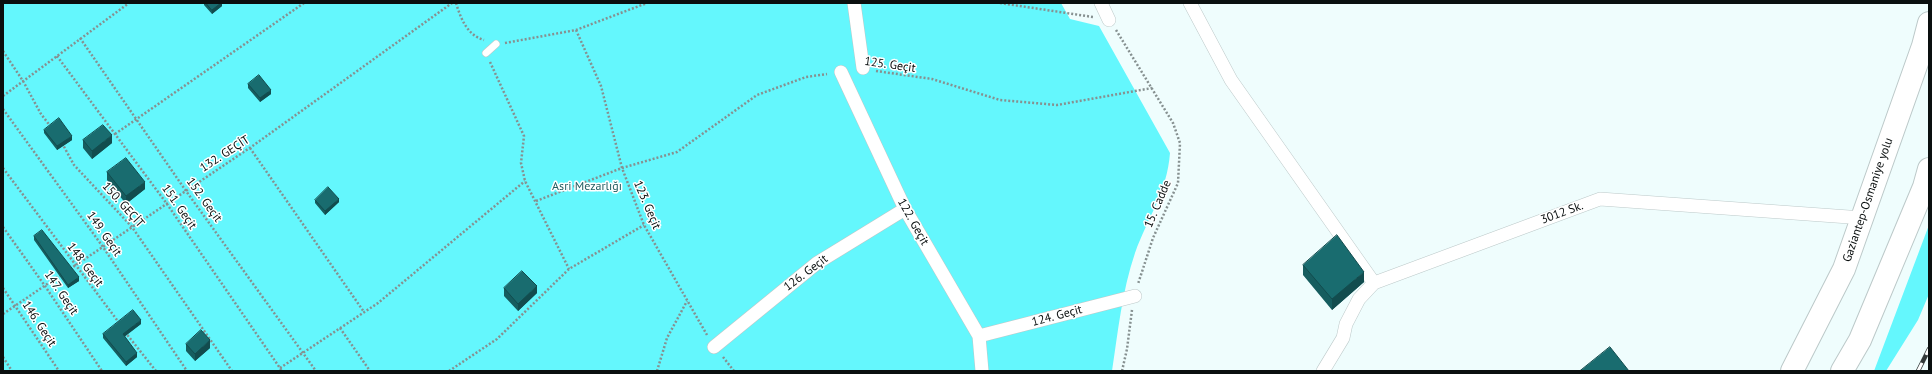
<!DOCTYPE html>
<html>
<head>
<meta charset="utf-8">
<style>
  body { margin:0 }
  #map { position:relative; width:1932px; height:374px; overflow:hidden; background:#effdfd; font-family:"PT Sans",sans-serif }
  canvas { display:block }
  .frame { position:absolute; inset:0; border:4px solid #0a0f0f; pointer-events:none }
</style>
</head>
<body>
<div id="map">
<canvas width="1932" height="374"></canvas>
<div class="frame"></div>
</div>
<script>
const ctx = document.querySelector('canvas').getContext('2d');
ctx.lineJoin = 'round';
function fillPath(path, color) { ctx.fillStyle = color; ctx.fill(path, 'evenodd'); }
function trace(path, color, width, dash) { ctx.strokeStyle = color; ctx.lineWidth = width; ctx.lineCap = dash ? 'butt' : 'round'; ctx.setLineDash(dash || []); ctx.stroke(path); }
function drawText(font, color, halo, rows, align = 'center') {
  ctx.font = font + ' "PT Sans",sans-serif'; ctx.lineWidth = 3; ctx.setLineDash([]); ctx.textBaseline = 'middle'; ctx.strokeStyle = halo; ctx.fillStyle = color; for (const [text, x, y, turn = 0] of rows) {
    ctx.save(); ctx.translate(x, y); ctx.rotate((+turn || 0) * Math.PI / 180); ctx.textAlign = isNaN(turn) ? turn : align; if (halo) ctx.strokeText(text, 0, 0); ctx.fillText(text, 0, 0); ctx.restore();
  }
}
fillPath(new Path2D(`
  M 3,3 L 1061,3 L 1070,19 L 1099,26 L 1170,153 C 1167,192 1148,217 1135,253 C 1122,291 1118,332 1112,371 L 3,371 Z
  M 1929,225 L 1929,294 L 1918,320 L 1886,371 L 1874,371 Z`), '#64f7fd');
const lane = new Path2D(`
  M 486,53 L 496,44`);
const street = new Path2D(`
  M 854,3 L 863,68
  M 1101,3 L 1109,20
  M 1190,3 L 1231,80 L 1374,283
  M 841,72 L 905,209 L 979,336 L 982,371
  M 979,336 L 1135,296
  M 714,347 L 817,263 L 905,209
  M 1323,371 L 1343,338 L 1346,324 L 1359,299 L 1374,283 L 1600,199 L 1863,218`);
const highway = new Path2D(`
  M 1792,371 L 1844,269 L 1923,46 L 1929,23
  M 1842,371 L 1860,340 L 1924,187 L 1929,169`);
trace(lane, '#bcc9c9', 8);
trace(street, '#bcc9c9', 14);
trace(highway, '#bcc9c9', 24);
trace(new Path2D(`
  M 456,3 C 461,19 467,35 484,40
  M 1000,3 L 1093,17
  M 576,30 L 601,86 L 622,168 L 644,225 L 707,335
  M 1116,30 L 1173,123 L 1180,143 L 1178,183 L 1153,238 L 1138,284
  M 80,38 L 186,191 L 316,371
  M 505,43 L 576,30 L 647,3
  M 3,51 L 23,81 L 41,114 L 51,127
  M 57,56 L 167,204 L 282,371
  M 490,62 L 524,136 L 521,163 L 525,181 L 569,269
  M 876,71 L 932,79 L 1000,100 L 1057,105 L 1152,88
  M 3,96 L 129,3
  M 3,109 L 103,247 L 187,371
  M 115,134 L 304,3
  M 62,143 L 74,165 L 132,227 L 232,371
  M 250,148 L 364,312
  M 3,168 L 120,324
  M 536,201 L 622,168 L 677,152 L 757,95 L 806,77 L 827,74
  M 3,227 L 45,286 L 102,371
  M 70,269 L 254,145 L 452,3
  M 3,288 L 59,371
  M 3,314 L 62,274
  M 340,328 L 370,371
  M 125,332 L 156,371
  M 3,357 L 12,371
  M 723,357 L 734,371
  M 280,368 L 378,303 L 525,181
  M 449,371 L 497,339 L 569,269 L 644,225
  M 657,371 L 667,338 L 687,301
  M 1122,371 L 1127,349 L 1132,310`), '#869090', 2.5, [2, 2]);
trace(lane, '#fff', 7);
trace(street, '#fff', 13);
trace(highway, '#fff', 22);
const rail = new Path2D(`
  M 1918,371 L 1929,349`);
trace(rail, '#323939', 4.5);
trace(rail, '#fff', 3, [9]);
fillPath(new Path2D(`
  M 204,3 L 222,3 L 222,6 L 212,14 L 204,5 Z
  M 248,84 L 271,94 L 260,102 L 248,88 Z
  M 44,130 L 72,140 L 57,150 L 44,133 Z
  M 83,140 L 112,143 L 92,159 L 83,148 Z
  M 107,172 L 145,189 L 126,204 L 107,180 Z
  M 315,200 L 339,202 L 325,215 L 315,203 Z
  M 34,236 L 79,281 L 68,288 L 34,240 Z
  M 1303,265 L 1364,282 L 1332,310 L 1303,275 Z
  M 504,288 L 537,293 L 518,311 L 504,296 Z
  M 141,324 L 124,336 L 137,357 L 126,366 L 103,338 L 103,334 Z
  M 186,344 L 210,348 L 195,361 L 186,351 Z`), '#165d5f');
fillPath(new Path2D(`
  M 221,3 L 222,3 L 222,6 L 212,14 L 212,10 Z
  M 271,90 L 271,94 L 260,102 L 260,98 Z
  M 112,135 L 112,143 L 92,159 L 92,151 Z
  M 72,136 L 72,140 L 57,150 L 57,146 Z
  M 145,182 L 145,189 L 126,204 L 126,196 Z
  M 339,199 L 339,202 L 325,215 L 325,211 Z
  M 1364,272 L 1364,282 L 1332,310 L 1332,299 Z
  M 79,277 L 79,281 L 68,288 L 68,285 Z
  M 537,286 L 537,293 L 518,311 L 518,304 Z
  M 141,320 L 141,324 L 123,338 L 123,334 Z
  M 210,340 L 210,348 L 195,361 L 195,354 Z
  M 137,353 L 137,357 L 126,366 L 126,362 Z`), '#124c4e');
const building = new Path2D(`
  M 206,3 L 221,3 L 212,10 Z
  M 259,75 L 271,90 L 260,98 L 248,84 Z
  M 59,118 L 72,136 L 57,146 L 44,130 Z
  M 103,125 L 112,135 L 92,151 L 83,140 Z
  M 126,158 L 145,182 L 126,196 L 107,172 Z
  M 328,187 L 339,199 L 325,211 L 315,200 Z
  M 42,230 L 79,277 L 68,285 L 34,236 Z
  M 1337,235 L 1364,272 L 1332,299 L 1303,265 Z
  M 522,271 L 537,286 L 518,304 L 504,288 Z
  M 133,310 L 141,320 L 123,334 L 137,353 L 126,362 L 103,334 Z
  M 201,330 L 210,340 L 195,354 L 186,344 Z
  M 1610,347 L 1629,371 L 1580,371 Z`);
fillPath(building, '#196c6f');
trace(building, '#124c4e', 1);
drawText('12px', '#0a0f0f', '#fff', [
  ["125. Geçit",890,65,8],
  ["132. GEÇİT",225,154,-33],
  ["152. Geçit",204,200,54],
  ["Gaziantep-Osmaniye yolu",1868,200,-71],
  ["15. Cadde",1158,204,-67],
  ["150. GEÇİT",123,205,48],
  ["123. Geçit",647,205,67],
  ["151. Geçit",179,207,55],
  ["3012 Sk.",1562,213,-20],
  ["122. Geçit",913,222,61],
  ["149. Geçit",104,234,55],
  ["148. Geçit",85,265,53],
  ["126. Geçit",806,273,-37],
  ["147. Geçit",61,293,56],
  ["124. Geçit",1057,316,-15],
  ["146. Geçit",39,324,57]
]);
drawText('12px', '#1e5c5f', '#fff', [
  ["Asri Mezarlığı",587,187]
]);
</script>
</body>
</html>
